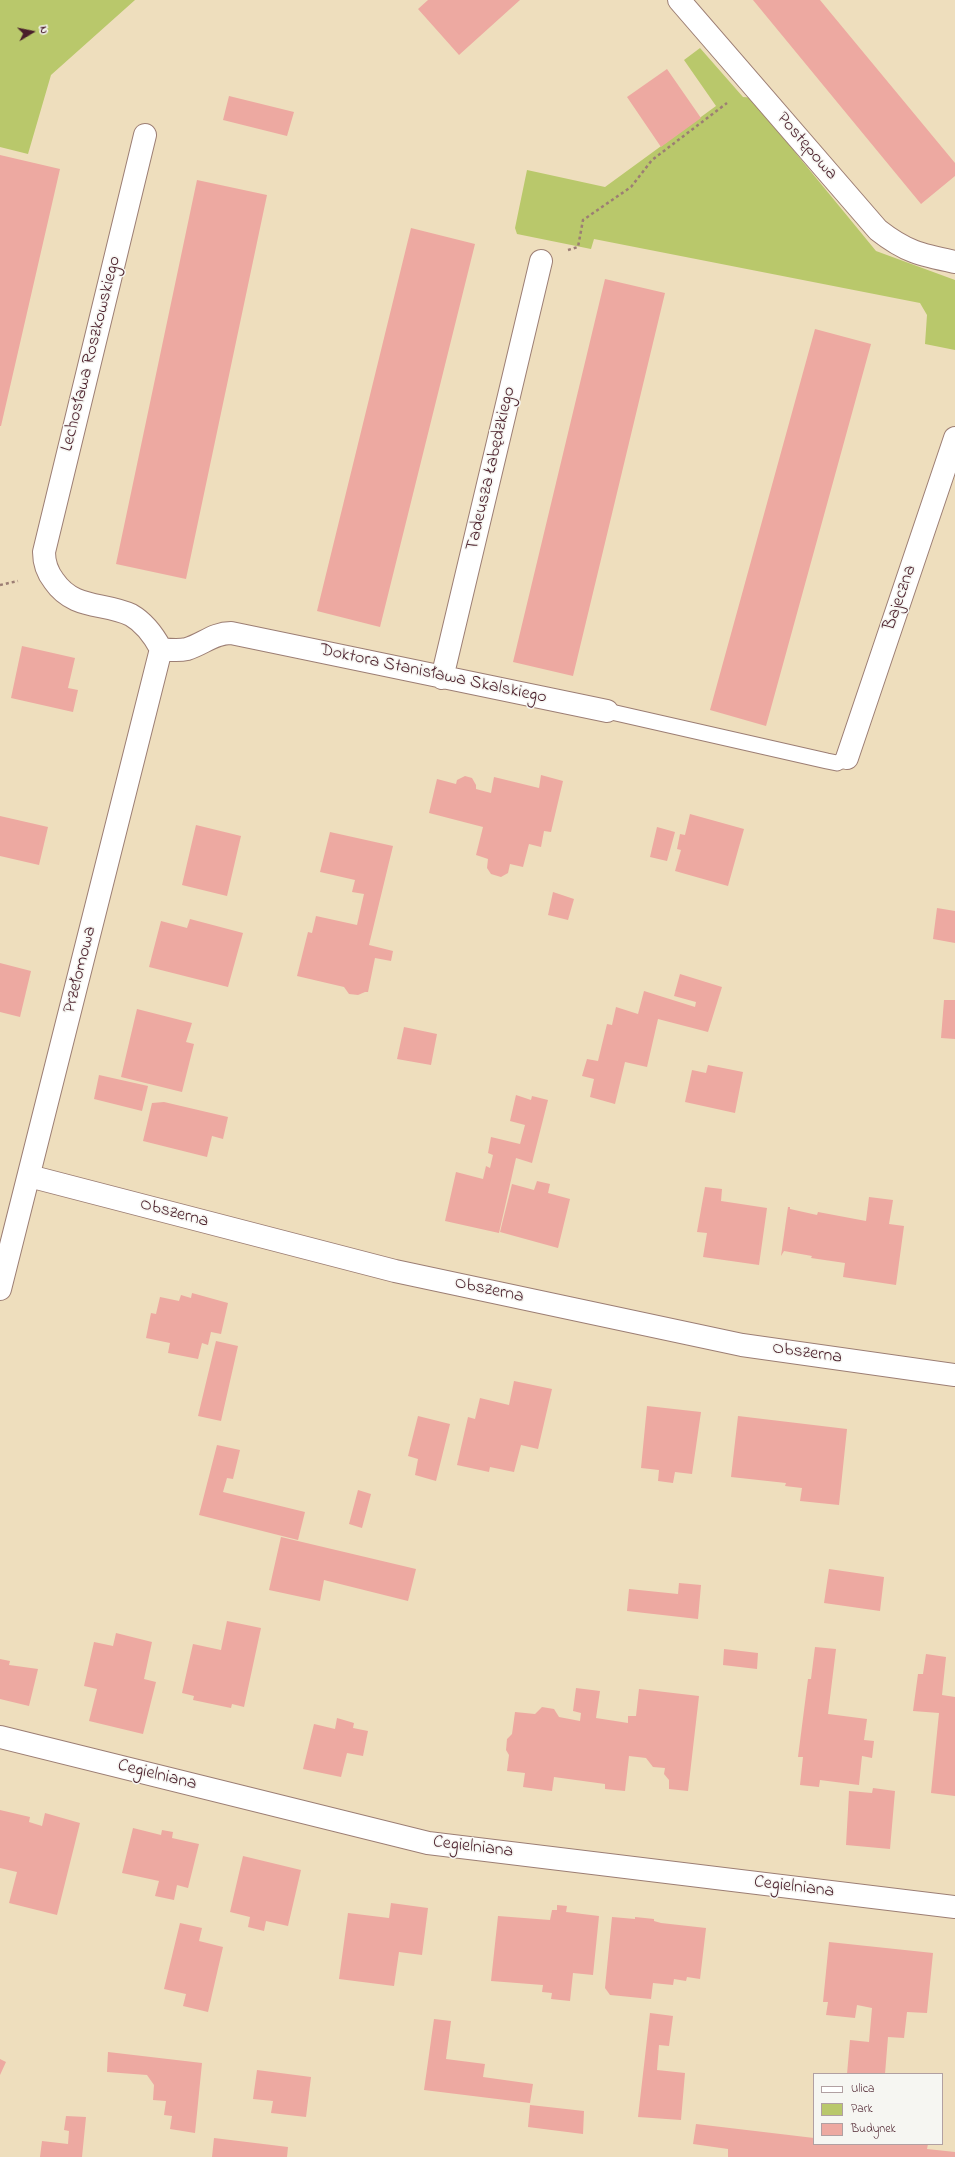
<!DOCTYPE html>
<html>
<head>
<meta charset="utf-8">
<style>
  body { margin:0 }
  #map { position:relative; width:955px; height:2157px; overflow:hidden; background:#eedebd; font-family:"Indie Flower",sans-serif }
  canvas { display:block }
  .legend { position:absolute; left:813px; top:2073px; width:130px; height:72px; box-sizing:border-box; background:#f6f6f2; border:1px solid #b1a0a2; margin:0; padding:5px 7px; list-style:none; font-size:12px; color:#4a1f2b }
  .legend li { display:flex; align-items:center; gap:8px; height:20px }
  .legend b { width:20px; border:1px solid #b1a0a2 }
  .north { position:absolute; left:12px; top:12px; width:40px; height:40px; -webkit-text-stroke:3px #f6f6f2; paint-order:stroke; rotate:80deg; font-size:11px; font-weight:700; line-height:16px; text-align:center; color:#4a1f2b }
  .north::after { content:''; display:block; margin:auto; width:14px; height:18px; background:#4a1f2b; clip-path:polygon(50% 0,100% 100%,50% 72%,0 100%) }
</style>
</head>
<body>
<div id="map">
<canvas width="955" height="2157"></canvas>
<ul class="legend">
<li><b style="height:5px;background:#fff"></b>Ulica</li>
<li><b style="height:11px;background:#b9c86b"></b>Park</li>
<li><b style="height:11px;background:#eda9a1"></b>Budynek</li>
</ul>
<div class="north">N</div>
</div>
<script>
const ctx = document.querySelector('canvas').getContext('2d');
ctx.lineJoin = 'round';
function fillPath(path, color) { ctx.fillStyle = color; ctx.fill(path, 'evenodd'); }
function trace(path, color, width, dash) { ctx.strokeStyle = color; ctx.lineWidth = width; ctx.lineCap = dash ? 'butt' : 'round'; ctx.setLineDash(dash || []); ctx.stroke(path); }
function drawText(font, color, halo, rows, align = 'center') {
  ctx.font = font + ' "Indie Flower",sans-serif'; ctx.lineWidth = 3; ctx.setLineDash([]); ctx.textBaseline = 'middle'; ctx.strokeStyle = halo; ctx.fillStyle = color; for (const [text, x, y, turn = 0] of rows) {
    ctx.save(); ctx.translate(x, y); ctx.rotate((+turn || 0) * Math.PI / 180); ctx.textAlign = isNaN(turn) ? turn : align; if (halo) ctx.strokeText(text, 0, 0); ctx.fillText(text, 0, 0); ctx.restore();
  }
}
fillPath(new Path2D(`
  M 0,0 L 135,0 L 51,75 L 28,154 L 0,147 Z
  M 700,48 L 743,97 L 755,98 L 793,141 L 794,151 L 876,251 L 955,280 L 955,350 L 925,344 L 927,315 L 920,303 L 594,239 L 591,249 L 517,234 L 515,228 L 527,170 L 605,187 L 716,106 L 684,60 Z`), '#b9c86b');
fillPath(new Path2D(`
  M 428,0 L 520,0 L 459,55 L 418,9 Z
  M 753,0 L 820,0 L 955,163 L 955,176 L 921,204 Z
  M 667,69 L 701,118 L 661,147 L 627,97 Z
  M 229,96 L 294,112 L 287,136 L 223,120 Z
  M 0,155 L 60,169 L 1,426 L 0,426 Z
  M 197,180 L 267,195 L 186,579 L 116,564 Z
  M 411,228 L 475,244 L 380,627 L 317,611 Z
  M 605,279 L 665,293 L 573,676 L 513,662 Z
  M 815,329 L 871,344 L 766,726 L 710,710 Z
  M 22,646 L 75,658 L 68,688 L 78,690 L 73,712 L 11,698 Z
  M 541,775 L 563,781 L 551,832 L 544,831 L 541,847 L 529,844 L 523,867 L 510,864 L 508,873 L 501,877 L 491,874 L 487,868 L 488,859 L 476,855 L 483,827 L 429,813 L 437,779 L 456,784 L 457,780 L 465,776 L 472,778 L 476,785 L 476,789 L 491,793 L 494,777 L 539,788 Z
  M 690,814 L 744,829 L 728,886 L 675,871 L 681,850 L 677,849 L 680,834 L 685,835 Z
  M 0,816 L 48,827 L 39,865 L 0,856 Z
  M 196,825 L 241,836 L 227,896 L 182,885 Z
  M 657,827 L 675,832 L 667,861 L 650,857 Z
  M 330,832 L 393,846 L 369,945 L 393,951 L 391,961 L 375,958 L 368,992 L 365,992 L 358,995 L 349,994 L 344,987 L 297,976 L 308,932 L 312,933 L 316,916 L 357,925 L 364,894 L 352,892 L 355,880 L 320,872 Z
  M 553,892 L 574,899 L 568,920 L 548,915 Z
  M 937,908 L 955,911 L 955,943 L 933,939 Z
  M 190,919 L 243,933 L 228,987 L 149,967 L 161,921 L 187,928 Z
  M 0,963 L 31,971 L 20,1017 L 0,1012 Z
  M 680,974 L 722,987 L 708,1032 L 658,1019 L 647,1067 L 625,1062 L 615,1104 L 590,1097 L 594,1079 L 582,1076 L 587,1059 L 598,1061 L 607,1024 L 612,1025 L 616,1007 L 638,1014 L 644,991 L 695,1007 L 696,1002 L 674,996 Z
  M 944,1000 L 955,1000 L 955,1039 L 941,1038 Z
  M 137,1009 L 192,1023 L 186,1042 L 194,1044 L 182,1092 L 121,1077 Z
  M 404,1027 L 437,1034 L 431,1065 L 397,1059 Z
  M 708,1065 L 743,1072 L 735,1113 L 685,1102 L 692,1070 L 706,1073 Z
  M 99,1075 L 148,1086 L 142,1111 L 94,1099 Z
  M 516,1095 L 531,1100 L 532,1096 L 548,1100 L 532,1163 L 516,1158 L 499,1233 L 445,1221 L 456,1172 L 483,1179 L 486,1166 L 490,1168 L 493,1155 L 488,1153 L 491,1137 L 520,1144 L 525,1125 L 510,1121 Z
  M 164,1102 L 228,1117 L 223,1139 L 212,1136 L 207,1157 L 143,1141 L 152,1103 Z
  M 537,1181 L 550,1184 L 548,1193 L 570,1199 L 558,1248 L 500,1232 L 512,1184 L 534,1190 Z
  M 705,1187 L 722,1189 L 721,1201 L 767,1208 L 759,1265 L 703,1257 L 707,1233 L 697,1232 Z
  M 869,1197 L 893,1200 L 889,1224 L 904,1226 L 896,1285 L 843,1277 L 845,1263 L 811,1258 L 812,1256 L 784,1251 L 781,1256 L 788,1207 L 790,1207 L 790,1209 L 817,1215 L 818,1212 L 866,1221 Z
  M 192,1293 L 228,1303 L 221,1334 L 211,1332 L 208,1345 L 202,1343 L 198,1359 L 168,1353 L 170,1343 L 146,1338 L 151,1313 L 156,1314 L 160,1297 L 179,1301 L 181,1295 L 191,1298 Z
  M 216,1341 L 238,1346 L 221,1421 L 198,1416 Z
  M 514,1381 L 552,1389 L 538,1449 L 521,1445 L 514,1472 L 490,1467 L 489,1472 L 457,1465 L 468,1417 L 475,1419 L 480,1398 L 509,1405 Z
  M 647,1406 L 701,1412 L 692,1474 L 675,1472 L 673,1483 L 658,1481 L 659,1470 L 641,1468 Z
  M 418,1416 L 450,1424 L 436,1481 L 415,1475 L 418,1459 L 408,1456 Z
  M 738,1416 L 847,1429 L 839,1505 L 800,1501 L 802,1488 L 785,1486 L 786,1483 L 731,1477 Z
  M 217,1445 L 240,1450 L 233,1479 L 227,1478 L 223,1492 L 305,1512 L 298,1540 L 199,1515 Z
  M 358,1490 L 371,1494 L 362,1528 L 349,1524 Z
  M 281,1537 L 416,1569 L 408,1601 L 324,1580 L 320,1601 L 269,1590 Z
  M 829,1569 L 884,1577 L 880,1611 L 824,1603 Z
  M 679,1583 L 701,1585 L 698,1619 L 627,1611 L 629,1589 L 678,1594 Z
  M 227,1621 L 261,1628 L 244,1707 L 232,1704 L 231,1708 L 193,1700 L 194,1696 L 182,1693 L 193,1644 L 221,1650 Z
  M 116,1633 L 152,1642 L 144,1679 L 156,1682 L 143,1734 L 89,1721 L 97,1689 L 84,1686 L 94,1642 L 113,1646 Z
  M 815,1647 L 836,1649 L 828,1714 L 867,1719 L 864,1740 L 874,1741 L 872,1758 L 862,1756 L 859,1785 L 820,1780 L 819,1787 L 800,1785 L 803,1757 L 798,1757 L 808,1679 L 811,1679 Z
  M 724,1649 L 758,1653 L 757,1669 L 723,1665 Z
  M 926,1654 L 946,1657 L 942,1695 L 955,1697 L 955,1796 L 931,1793 L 939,1713 L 913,1711 L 918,1674 L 923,1674 Z
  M 0,1659 L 10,1661 L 9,1665 L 38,1669 L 29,1706 L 0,1699 Z
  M 576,1688 L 600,1691 L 596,1718 L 628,1723 L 628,1716 L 636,1716 L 639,1689 L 699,1696 L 688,1791 L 669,1789 L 669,1780 L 664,1774 L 665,1768 L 653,1767 L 646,1758 L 629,1756 L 625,1791 L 605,1789 L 605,1784 L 554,1777 L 552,1791 L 523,1787 L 525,1773 L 507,1771 L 509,1755 L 506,1750 L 507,1739 L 512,1734 L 515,1712 L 535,1714 L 542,1707 L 554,1709 L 559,1717 L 580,1721 L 581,1713 L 573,1711 Z
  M 337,1718 L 354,1723 L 353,1728 L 368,1731 L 363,1756 L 347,1753 L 341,1777 L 303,1769 L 314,1724 L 335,1729 Z
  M 873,1788 L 895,1791 L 890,1849 L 846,1845 L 849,1791 L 872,1793 Z
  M 0,1810 L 30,1817 L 29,1822 L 42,1826 L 45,1813 L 80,1823 L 57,1915 L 9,1903 L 17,1872 L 0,1868 Z
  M 133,1828 L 161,1835 L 162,1830 L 173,1832 L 172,1838 L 199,1844 L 188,1888 L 177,1885 L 174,1900 L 155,1896 L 159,1881 L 122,1873 Z
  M 243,1856 L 301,1870 L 288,1926 L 266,1921 L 264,1931 L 248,1927 L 250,1917 L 230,1912 Z
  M 391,1903 L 428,1908 L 422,1955 L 399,1952 L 394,1986 L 339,1979 L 348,1913 L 389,1918 Z
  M 557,1905 L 567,1906 L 566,1912 L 599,1916 L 593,1975 L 573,1973 L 570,2001 L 551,1999 L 552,1993 L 542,1992 L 543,1985 L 491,1981 L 498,1916 L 550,1920 L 552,1910 L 557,1910 Z
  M 612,1917 L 635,1919 L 635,1917 L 654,1919 L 654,1921 L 661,1923 L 706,1928 L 700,1979 L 687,1977 L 686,1981 L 674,1979 L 673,1985 L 653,1983 L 651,1999 L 610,1995 L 605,1988 Z
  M 180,1923 L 202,1928 L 199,1941 L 223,1947 L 208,2012 L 183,2006 L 186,1994 L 164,1989 Z
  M 829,1942 L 933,1953 L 927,2013 L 907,2012 L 904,2038 L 888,2037 L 885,2074 L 847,2074 L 850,2040 L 869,2042 L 872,2008 L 857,2005 L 855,2018 L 826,2015 L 828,2002 L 823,2002 Z
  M 650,2013 L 673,2016 L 669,2046 L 659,2045 L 657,2070 L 685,2073 L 681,2120 L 638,2117 Z
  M 434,2019 L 451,2021 L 446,2059 L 485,2064 L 483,2077 L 533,2084 L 530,2103 L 424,2090 Z
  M 108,2052 L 202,2063 L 195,2133 L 170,2129 L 172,2116 L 164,2115 L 166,2101 L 153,2100 L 154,2085 L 147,2075 L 107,2072 Z
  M 0,2059 L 6,2062 L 0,2075 Z
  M 257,2070 L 311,2077 L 306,2117 L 271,2113 L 273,2101 L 253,2099 Z
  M 530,2105 L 584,2111 L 583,2134 L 528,2127 Z
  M 66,2116 L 86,2117 L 82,2157 L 40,2157 L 42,2141 L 68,2144 L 69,2131 L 64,2130 Z
  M 696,2124 L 814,2138 L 814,2144 L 928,2144 L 927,2149 L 955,2152 L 955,2157 L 728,2157 L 728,2149 L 693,2144 Z
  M 214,2138 L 288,2147 L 287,2157 L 212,2157 Z`), '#eda9a1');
const lane = new Path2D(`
  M 607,711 L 827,761 L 837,763 L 847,758`);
const street = new Path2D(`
  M 679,0 L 878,230 C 906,252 921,255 955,262
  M 145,135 L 44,552 C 44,564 47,572 54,581 C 74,610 103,602 131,615 C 145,623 154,636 161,649 C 170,650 178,651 187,649 C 203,644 214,633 231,633 L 607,711
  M 442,678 L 541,261
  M 847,758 L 955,438
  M 29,1176 L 395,1271 L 742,1345 L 955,1375
  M 0,1289 L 161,649
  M 0,1737 L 428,1843 L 955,1907`);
trace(lane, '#9c7e74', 17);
trace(street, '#9c7e74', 24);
trace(new Path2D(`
  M 568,250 L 578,247 L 583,220 L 631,187 L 652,160 L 727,103
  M 0,585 L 18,581`), '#9c7e74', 2.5, [3, 3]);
trace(lane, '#fff', 15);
trace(street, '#fff', 22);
drawText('18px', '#4a1f2b', '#f6f6f2', [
  ["Postępowa",806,147,49],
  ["Lechosława Roszkowskiego",92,354,-76],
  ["Tadeusza Łabędzkiego",492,469,-77],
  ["Bajeczna",901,598,-71],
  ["Doktora Stanisława Skalskiego",433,675,12],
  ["Przełomowa",81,970,-76],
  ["Obszerna",174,1214,15],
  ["Obszerna",489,1291,12],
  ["Obszerna",807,1354,8],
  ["Cegielniana",157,1776,14],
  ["Cegielniana",473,1848,7],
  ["Cegielniana",794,1888,7]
]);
</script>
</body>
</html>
